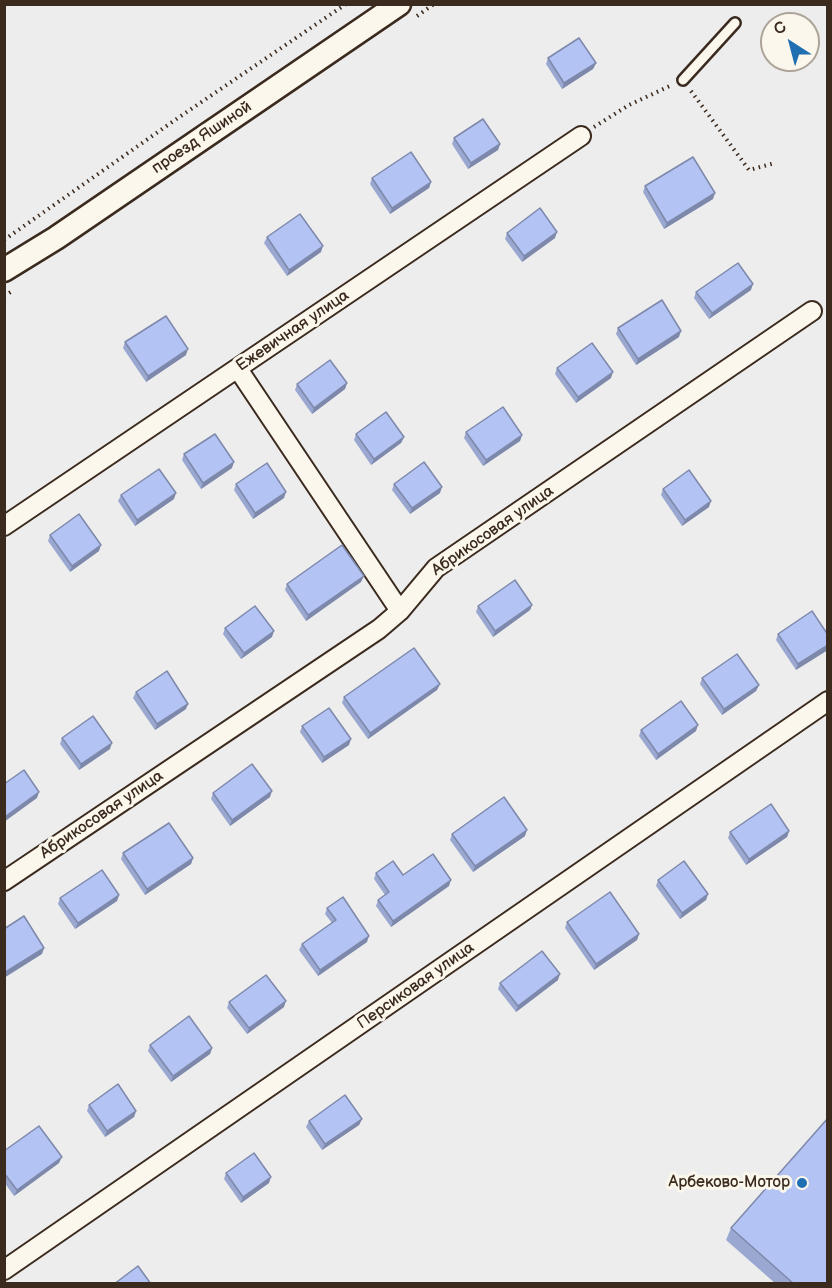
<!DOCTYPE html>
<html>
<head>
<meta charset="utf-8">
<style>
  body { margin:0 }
  #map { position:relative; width:832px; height:1288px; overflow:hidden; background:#ededed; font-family:"Balsamiq Sans",sans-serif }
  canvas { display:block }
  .frame { position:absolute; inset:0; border:6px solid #3b2a1e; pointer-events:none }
  .north { position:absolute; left:760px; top:12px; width:60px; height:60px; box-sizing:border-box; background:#fbf7ec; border:2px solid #aea59a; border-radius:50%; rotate:324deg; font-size:16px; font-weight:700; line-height:24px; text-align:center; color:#3b2a1e }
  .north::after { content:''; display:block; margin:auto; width:21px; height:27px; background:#1f6fb2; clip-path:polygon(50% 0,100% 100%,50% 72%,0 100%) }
</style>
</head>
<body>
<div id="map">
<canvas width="832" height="1288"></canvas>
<div class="frame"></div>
<div class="north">С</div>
</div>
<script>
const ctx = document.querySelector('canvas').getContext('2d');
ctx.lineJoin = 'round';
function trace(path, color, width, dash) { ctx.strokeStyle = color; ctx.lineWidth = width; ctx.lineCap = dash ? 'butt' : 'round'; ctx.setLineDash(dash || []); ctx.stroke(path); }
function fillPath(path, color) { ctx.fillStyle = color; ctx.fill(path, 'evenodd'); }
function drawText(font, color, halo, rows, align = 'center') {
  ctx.font = font + ' "Balsamiq Sans",sans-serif'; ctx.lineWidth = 6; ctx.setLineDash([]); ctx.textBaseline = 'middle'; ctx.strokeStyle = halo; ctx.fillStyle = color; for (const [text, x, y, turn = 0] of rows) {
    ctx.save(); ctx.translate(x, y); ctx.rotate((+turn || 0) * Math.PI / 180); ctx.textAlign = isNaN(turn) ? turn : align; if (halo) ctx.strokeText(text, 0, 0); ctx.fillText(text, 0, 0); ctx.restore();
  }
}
const service = new Path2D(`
  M 683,80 L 735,23`);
const minor = new Path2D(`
  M 238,369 L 400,611
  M 4,526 L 581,136
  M 4,881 L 379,629 L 400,611 L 436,568 L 812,311
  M 4,1270 L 828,701`);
const tertiary = new Path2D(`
  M 4,270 L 56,238 L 399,4`);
trace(service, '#3b2a1e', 14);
trace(minor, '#3b2a1e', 22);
trace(tertiary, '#3b2a1e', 27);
trace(new Path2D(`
  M 417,16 L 434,4
  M 691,91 L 749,170 L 775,163
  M 594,127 L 629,105 L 672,85
  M 4,240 L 175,120 L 346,4
  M 4,296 L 14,290`), '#3b2a1e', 4, [1.5, 4.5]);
trace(service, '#fbf7ec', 9);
trace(minor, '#fbf7ec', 18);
trace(tertiary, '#fbf7ec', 22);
fillPath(new Path2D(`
  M 548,58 L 596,63 L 593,69 L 562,89 L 546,64 Z
  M 454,138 L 500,144 L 498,150 L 468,169 L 452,144 Z
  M 372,178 L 431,182 L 429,188 L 390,214 L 370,184 Z
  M 645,186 L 713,199 L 664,229 L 643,192 Z
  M 507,233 L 555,238 L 522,262 L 505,239 Z
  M 267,237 L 321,252 L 287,276 L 264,243 Z
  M 751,290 L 709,319 L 694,298 L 696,292 Z
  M 618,328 L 679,337 L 636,365 L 616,334 Z
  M 125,342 L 186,355 L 146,382 L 123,348 Z
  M 557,368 L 611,378 L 576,403 L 555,374 Z
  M 347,383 L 345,389 L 312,414 L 295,390 L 297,384 Z
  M 466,432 L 522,435 L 520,441 L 483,466 L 464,438 Z
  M 356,434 L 404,437 L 401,443 L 371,465 L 354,440 Z
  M 184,454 L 232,468 L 201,489 L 182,460 Z
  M 236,484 L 284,498 L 253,519 L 234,490 Z
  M 394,484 L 440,493 L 410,514 L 392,490 Z
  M 663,489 L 709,507 L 682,526 L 661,495 Z
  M 121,495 L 174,499 L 135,526 L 118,501 Z
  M 50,535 L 99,551 L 70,572 L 48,541 Z
  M 361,582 L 306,621 L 285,590 L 287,584 Z
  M 532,605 L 530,610 L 493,637 L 476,612 L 478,606 Z
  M 225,628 L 272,637 L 241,659 L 223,634 Z
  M 778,634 L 828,635 L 796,670 L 776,640 Z
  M 702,678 L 759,685 L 756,691 L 722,715 L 700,684 Z
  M 440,684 L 437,690 L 368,739 L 342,703 L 344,697 Z
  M 136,692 L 186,709 L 155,730 L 133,698 Z
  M 302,726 L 349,745 L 322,763 L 300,732 Z
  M 641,730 L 696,731 L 656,760 L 639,736 Z
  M 62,738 L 110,749 L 79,770 L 60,744 Z
  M 213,793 L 270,797 L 230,826 L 211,799 Z
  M 789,831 L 787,837 L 746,865 L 728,838 L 730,832 Z
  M 452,834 L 525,836 L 473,872 L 450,840 Z
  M 123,853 L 193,858 L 191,864 L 145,895 L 121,859 Z
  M 376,873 L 403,875 L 449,886 L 391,927 L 376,906 L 378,900 L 385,895 L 374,879 Z
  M 658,880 L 708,894 L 706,900 L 680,919 L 656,886 Z
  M 119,895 L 117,901 L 75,929 L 58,904 L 60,898 Z
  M 327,908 L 367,942 L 318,976 L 299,950 L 302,944 L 332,923 L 325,914 Z
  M 567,922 L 639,934 L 637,940 L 594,970 L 565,928 Z
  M 558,980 L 516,1012 L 498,989 L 500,983 Z
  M 229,1002 L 284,1007 L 247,1034 L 227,1008 Z
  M 150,1045 L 212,1048 L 210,1054 L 171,1082 L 148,1051 Z
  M 89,1105 L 136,1111 L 134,1117 L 105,1137 L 87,1111 Z
  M 362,1119 L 359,1125 L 322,1150 L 306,1127 L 309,1121 Z
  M 4,1151 L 59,1163 L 14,1196 L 4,1182 Z
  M 226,1173 L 269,1183 L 241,1203 L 224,1179 Z
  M 731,1228 L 828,1284 L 776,1284 L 726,1240 Z`), '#9aa8d1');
fillPath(new Path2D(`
  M 596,63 L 593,69 L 562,89 L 564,83 Z
  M 500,144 L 498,150 L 468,169 L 471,163 Z
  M 431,182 L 429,188 L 390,214 L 392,208 Z
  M 715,193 L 713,199 L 664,229 L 667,223 Z
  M 557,232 L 555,238 L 522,262 L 524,256 Z
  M 323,246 L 321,252 L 287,276 L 289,270 Z
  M 753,284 L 751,290 L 709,319 L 712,313 Z
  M 681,331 L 679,337 L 636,365 L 638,359 Z
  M 188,349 L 186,355 L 146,382 L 148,376 Z
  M 613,372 L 611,378 L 576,403 L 578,397 Z
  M 347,383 L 345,389 L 312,414 L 314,408 Z
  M 522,435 L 520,441 L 483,466 L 486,460 Z
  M 404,437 L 401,443 L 371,465 L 374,459 Z
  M 234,462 L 232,468 L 201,489 L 203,483 Z
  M 442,487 L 440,493 L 410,514 L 412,508 Z
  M 286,492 L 284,498 L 253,519 L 255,513 Z
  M 176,493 L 174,499 L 135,526 L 137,520 Z
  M 711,501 L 709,507 L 682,526 L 685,520 Z
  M 101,545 L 99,551 L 70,572 L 72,566 Z
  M 364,576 L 361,582 L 306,621 L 308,615 Z
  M 532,605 L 530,610 L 493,637 L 495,631 Z
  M 274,631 L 272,637 L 241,659 L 244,653 Z
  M 828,645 L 828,650 L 796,670 L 798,664 Z
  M 440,684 L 437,690 L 368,739 L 370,733 Z
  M 759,685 L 756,691 L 722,715 L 724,709 Z
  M 188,704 L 186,709 L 155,730 L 157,724 Z
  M 698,725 L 696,731 L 656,760 L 658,754 Z
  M 351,739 L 349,745 L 322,763 L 324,757 Z
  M 112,743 L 110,749 L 79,770 L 81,764 Z
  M 272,791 L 270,797 L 230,826 L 232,820 Z
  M 39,792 L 37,798 L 4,822 L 6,816 Z
  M 527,830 L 525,836 L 473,872 L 475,866 Z
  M 789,831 L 787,837 L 746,865 L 749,859 Z
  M 193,858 L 191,864 L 145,895 L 147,889 Z
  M 451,880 L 449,886 L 391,927 L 393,921 Z
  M 708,894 L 706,900 L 680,919 L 682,913 Z
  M 119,895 L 117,901 L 75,929 L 78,923 Z
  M 639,934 L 637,940 L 594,970 L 596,964 Z
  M 369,936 L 367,942 L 318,976 L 320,970 Z
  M 44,948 L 42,954 L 4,978 L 4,973 Z
  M 560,974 L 558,980 L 516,1012 L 518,1006 Z
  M 286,1001 L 284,1007 L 247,1034 L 249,1028 Z
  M 212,1048 L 210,1054 L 171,1082 L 173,1076 Z
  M 136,1111 L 134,1117 L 105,1137 L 107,1131 Z
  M 362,1119 L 359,1125 L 322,1150 L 325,1144 Z
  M 62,1157 L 59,1163 L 14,1196 L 17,1190 Z
  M 271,1177 L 269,1183 L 241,1203 L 243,1197 Z`), '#7d88aa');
const building = new Path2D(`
  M 579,38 L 596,63 L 564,83 L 548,58 Z
  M 483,119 L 500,144 L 471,163 L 454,138 Z
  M 411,152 L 431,182 L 392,208 L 372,178 Z
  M 693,157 L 715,193 L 667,223 L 645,186 Z
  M 540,208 L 557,232 L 524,256 L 507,233 Z
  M 300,214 L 323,246 L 289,270 L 267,237 Z
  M 738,263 L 753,284 L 712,313 L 696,292 Z
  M 662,300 L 681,331 L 638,359 L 618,328 Z
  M 166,316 L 188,349 L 148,376 L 125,342 Z
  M 592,343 L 613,372 L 578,397 L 557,368 Z
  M 330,360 L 347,383 L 314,408 L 297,384 Z
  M 503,407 L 522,435 L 486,460 L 466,432 Z
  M 386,412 L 404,437 L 374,459 L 356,434 Z
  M 215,434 L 234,462 L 203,483 L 184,454 Z
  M 424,462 L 442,487 L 412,508 L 394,484 Z
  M 267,463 L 286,492 L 255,513 L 236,484 Z
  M 159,469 L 176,493 L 137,520 L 121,495 Z
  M 689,470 L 711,501 L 685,520 L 663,489 Z
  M 79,514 L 101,545 L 72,566 L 50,535 Z
  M 342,545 L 364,576 L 308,615 L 287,584 Z
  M 515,580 L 532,605 L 495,631 L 478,606 Z
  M 255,606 L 274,631 L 244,653 L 225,628 Z
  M 812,611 L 828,635 L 828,645 L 798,664 L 778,634 Z
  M 414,648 L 440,684 L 370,733 L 344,697 Z
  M 737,654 L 759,685 L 724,709 L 702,678 Z
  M 167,671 L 188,704 L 157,724 L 136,692 Z
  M 681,701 L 698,725 L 658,754 L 641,730 Z
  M 329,708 L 351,739 L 324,757 L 302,726 Z
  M 93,716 L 112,743 L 81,764 L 62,738 Z
  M 252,764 L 272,791 L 232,820 L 213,793 Z
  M 24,770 L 39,792 L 6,816 L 4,814 L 4,784 Z
  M 504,797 L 527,830 L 475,866 L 452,834 Z
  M 771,804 L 789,831 L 749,859 L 730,832 Z
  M 169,823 L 193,858 L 147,889 L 123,853 Z
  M 433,854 L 451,880 L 393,921 L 378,900 L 389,892 L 376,873 L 393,861 L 403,875 Z
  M 684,861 L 708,894 L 682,913 L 658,880 Z
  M 102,870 L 119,895 L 78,923 L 60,898 Z
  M 610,892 L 639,934 L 596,964 L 567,922 Z
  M 343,897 L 369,936 L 320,970 L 302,944 L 336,920 L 327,908 Z
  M 24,916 L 44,948 L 4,973 L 4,929 Z
  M 542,951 L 560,974 L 518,1006 L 500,983 Z
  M 266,975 L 286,1001 L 249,1028 L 229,1002 Z
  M 189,1016 L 212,1048 L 173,1076 L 150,1045 Z
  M 118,1084 L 136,1111 L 107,1131 L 89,1105 Z
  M 345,1095 L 362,1119 L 325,1144 L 309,1121 Z
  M 828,1118 L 828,1284 L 794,1284 L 731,1228 Z
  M 39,1126 L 62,1157 L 17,1190 L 4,1173 L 4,1151 Z
  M 254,1153 L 271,1177 L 243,1197 L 226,1173 Z
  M 138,1266 L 151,1284 L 114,1284 Z`);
fillPath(building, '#b3c3f3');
trace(building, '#7d88aa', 1.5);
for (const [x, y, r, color] of [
  [802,1183,6,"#1f6fb2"]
]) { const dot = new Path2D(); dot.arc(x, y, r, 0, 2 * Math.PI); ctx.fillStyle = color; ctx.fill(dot); trace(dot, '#fbf7ec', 2); }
drawText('16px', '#3b2a1e', '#fbf7ec', [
  ["проезд Яшиной",202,138,-34],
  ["Ежевичная улица",293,331,-34],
  ["Абрикосовая улица",493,531,-35],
  ["Абрикосовая улица",102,815,-34],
  ["Персиковая улица",416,986,-35]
]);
drawText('16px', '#3b2a1e', '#fbf7ec', [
  ["Арбеково-Мотор",790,1183]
], 'right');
</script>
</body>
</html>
